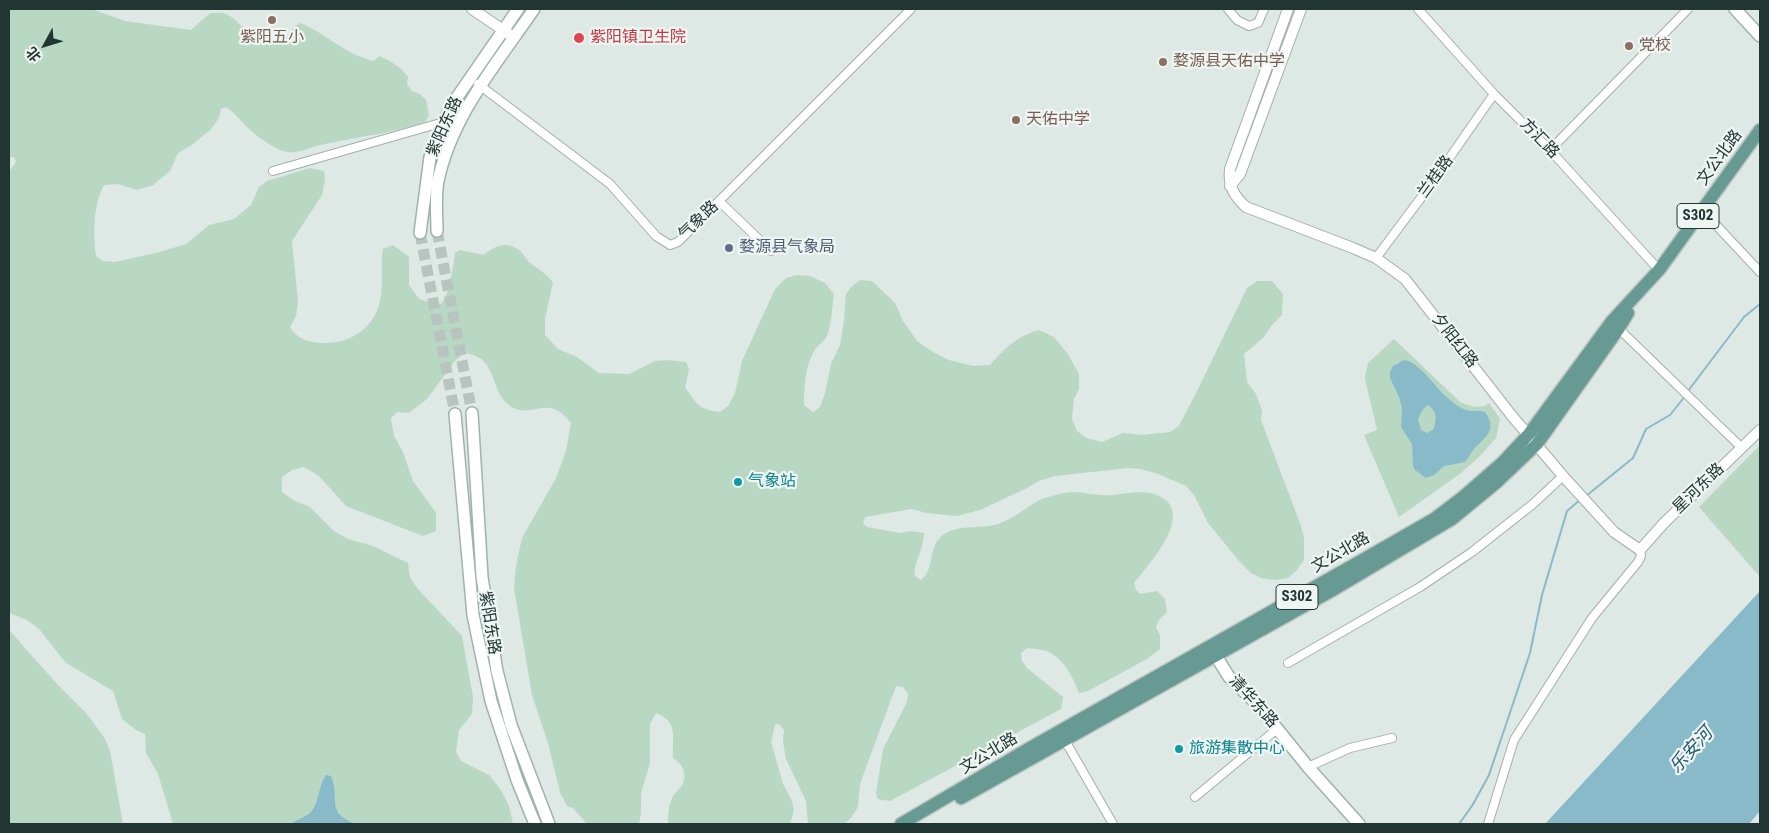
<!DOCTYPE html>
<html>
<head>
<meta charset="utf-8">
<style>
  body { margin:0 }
  #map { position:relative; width:1769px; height:833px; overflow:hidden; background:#dee8e4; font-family:"Roboto Condensed","Noto Sans SC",sans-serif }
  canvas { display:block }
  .frame { position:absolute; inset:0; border:10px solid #213632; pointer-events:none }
  .north { position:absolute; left:20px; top:20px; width:50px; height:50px; -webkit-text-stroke:4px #eef5f2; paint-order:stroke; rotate:231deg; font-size:14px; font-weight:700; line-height:20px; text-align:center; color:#213632 }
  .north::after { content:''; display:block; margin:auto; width:18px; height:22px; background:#213632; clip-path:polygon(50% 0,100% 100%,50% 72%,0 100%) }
</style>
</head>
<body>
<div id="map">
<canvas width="1769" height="833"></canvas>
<div class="frame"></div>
<div class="north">北</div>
</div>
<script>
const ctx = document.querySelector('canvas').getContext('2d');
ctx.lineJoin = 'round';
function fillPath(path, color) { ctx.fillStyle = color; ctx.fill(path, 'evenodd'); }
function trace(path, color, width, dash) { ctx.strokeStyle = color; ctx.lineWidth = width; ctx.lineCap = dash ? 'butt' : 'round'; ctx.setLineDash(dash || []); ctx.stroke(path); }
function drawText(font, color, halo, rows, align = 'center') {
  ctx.font = font + ' "Roboto Condensed","Noto Sans SC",sans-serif'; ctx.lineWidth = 4.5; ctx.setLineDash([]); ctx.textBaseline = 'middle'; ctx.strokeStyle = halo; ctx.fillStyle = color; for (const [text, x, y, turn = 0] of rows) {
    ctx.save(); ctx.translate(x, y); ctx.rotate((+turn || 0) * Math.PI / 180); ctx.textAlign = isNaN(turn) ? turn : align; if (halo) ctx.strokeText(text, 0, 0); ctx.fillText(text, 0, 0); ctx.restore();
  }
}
fillPath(new Path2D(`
  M 9,9 L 92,9 L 125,21 L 191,30 L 210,13 C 215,13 221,12 226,14 C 245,22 254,53 281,41 C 290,37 289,29 300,23 C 326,33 345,55 374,61 L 379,56 C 391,61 401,67 408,77 L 407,84 L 412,91 L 420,94 L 426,100 L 429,115 L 425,122 C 391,134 355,137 320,145 C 308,148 296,155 283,151 C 271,146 257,137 248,128 C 240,120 235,113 226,107 L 221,109 L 219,118 L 210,130 L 193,144 L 178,153 L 170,171 L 153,185 L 137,190 L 118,184 L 104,185 C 93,206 93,233 96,256 L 103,261 L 115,262 L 160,252 L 186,244 L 209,225 L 234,219 L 251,205 L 259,187 L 267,181 L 310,168 L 324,171 L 325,179 L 322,195 L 292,241 L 298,302 L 296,316 L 290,327 C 297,339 308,342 322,343 C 352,344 377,327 381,295 C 383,280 380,265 383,249 L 393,245 L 409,257 L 409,285 L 419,299 L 439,305 C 450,298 453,266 455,253 L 460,250 L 483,255 C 494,247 506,240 519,250 C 523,252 525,258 529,262 C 538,269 545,273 553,282 L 545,319 L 545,335 L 558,349 L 577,357 L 599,373 L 629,374 L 655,361 L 668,360 L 686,362 L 689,369 L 685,387 C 696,403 699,410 720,412 L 728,406 L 735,393 L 742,361 L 775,289 L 786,278 L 797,275 L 810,276 L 825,283 L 834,294 C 832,306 832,321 828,333 C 826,341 818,345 814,351 C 805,367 804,387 804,405 L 813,412 L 820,407 L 825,393 L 831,364 L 840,345 L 844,321 L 846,294 L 851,287 L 860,280 L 872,281 L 895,303 L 903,321 L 917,341 L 933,352 L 949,360 L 973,366 L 990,365 C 1006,347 1016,337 1039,330 L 1054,337 L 1068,354 L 1079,374 L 1079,389 L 1074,399 L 1072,419 L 1077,431 L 1086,438 L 1102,442 L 1123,433 L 1141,435 L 1170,432 L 1179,426 L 1197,391 L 1247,288 L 1257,281 L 1272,281 L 1283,294 L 1282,315 L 1272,325 L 1264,337 L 1244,354 L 1247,382 L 1256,394 L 1262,411 L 1261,420 L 1301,526 L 1304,538 L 1304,560 L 1297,570 L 1288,578 L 1275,580 L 1261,578 L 1251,573 L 1240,562 L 1208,523 L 1194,495 L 1186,486 L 1158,474 L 1141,469 L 1128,468 L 1055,476 L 1039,481 L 1027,488 L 980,510 L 957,516 L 926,513 L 912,509 L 865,517 L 863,523 L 867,527 L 900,533 L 911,531 L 924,533 C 924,548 915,560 914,575 L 921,580 C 938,566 924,542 950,531 C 964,525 983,529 998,524 C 1017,518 1030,502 1048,497 C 1056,495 1066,492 1074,492 C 1087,493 1100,496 1112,495 C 1125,494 1141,490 1154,494 C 1200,509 1150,563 1134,583 L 1136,590 L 1140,594 L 1157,591 L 1165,599 L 1167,612 L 1159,620 L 1156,627 L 1160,636 L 1160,649 L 1147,659 L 1088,691 L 1079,693 C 1073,678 1065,661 1051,653 C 1045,649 1034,649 1027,648 L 1021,653 L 1022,661 L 1027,668 L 1063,697 L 1061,709 L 890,801 L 878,799 L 876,793 L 883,749 L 907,702 L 908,694 L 903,687 L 896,686 L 860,784 L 858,807 L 851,818 L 844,824 L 808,824 L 806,801 L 786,759 L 783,742 L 784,730 L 779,724 L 775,725 L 771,742 L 783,784 L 792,801 L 794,810 L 790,824 L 668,824 C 668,817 668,808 671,801 C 673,794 679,790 682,785 C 688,774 682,763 673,758 C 672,737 679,722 656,713 L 650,724 L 650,763 L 641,793 L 641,813 L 639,824 L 587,824 L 573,808 L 567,806 L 560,792 L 548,743 L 532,695 L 514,588 L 516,566 L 522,538 L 556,478 L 566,451 L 571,423 C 547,391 531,422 509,405 C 488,388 499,357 464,353 L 455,361 L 427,399 L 409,413 L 397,412 L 391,418 L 394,436 L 403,452 L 413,481 L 436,513 L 436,531 L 423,536 L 346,506 L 319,476 L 304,467 L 292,470 L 282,477 L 282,492 L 293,500 L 310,507 L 334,531 L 348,539 L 373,546 L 408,563 L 410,578 L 418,589 L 462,636 L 473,697 L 472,714 L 459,730 L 456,752 L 461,761 L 489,775 L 501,790 L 509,806 L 513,824 L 173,824 L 158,774 L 146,753 L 145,734 L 136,730 L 122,719 L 113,691 L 66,663 L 39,629 L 27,620 L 9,613 L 9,172 L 16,162 L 14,157 L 9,157 Z
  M 1394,339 L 1459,401 C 1468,406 1481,410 1489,403 L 1500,419 L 1496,438 L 1479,457 L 1461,473 L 1399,517 L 1364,435 L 1377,430 L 1365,379 L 1366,372 L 1368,363 Z
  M 1760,445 L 1760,577 L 1699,507 Z
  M 9,630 L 57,684 L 86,713 L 104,737 L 110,751 L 123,824 L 9,824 Z`), '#b8d8c3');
fillPath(new Path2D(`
  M 1404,360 C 1419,361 1437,390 1449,399 C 1453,403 1463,410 1470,411 C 1475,411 1479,410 1485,412 C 1498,430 1485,437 1474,449 C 1470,453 1469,458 1465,462 L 1444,466 L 1434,475 L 1426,478 L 1415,470 L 1413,466 L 1412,444 L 1401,427 L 1402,408 L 1399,397 L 1390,378 L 1390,372 L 1393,366 ZM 1428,405 C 1438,412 1436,419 1434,429 L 1427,433 L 1421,430 L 1418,419 L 1423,409 Z
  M 1760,591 L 1760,811 L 1749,824 L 1545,824 Z
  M 326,775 L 331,776 C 341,799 324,812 356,824 L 291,824 C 297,819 306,817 311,812 C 320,801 318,786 326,775 Z`), '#89baca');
trace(new Path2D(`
  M 1688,391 L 1744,317 L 1760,304
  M 1586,496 L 1633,458 L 1646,429 L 1670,415 L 1686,395
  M 1459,824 L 1472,806 L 1489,775 L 1530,653 L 1542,595 L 1567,511 L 1580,500`), '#89baca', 2);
trace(new Path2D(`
  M 437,231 L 472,413
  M 420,233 L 455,414`), '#b8c4c0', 11, [11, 5.5]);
const minor = new Path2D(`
  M 1228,9 L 1237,20 L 1249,26 L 1258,23 L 1264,9
  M 1418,9 L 1494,94 L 1550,150 L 1659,270
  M 478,84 L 610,184 L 656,236 L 670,245 L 678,242 L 911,9
  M 1550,150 L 1688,9
  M 273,171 L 444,122
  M 719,201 L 771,251
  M 1702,210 L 1760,272
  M 1376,258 L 1432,183 L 1494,94
  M 1617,327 L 1742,448
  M 1288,663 L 1420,587 L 1472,552 L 1533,504 L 1563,476
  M 1063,737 L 1113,824
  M 1308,767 L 1350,748 L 1392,738
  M 1195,797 L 1277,729
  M 1488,824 L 1514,740 L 1592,618 L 1638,562 L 1641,556 L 1640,550`);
const tertiary = new Path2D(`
  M 472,9 L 509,34
  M 1288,9 L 1230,169 C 1228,186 1234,196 1246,207 L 1353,248 L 1376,258 L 1405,279 L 1512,416 L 1563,476 L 1614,532 L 1640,550 L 1664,523 L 1760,430
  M 1230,186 L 1240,174 L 1301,9`);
const secondary = new Path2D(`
  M 1735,9 L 1760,36
  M 437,231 C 437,215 435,196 438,181 C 452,115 497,63 534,9
  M 420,233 L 430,157 L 451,106 L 518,9
  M 472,413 L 482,577 L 497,671 L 511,725 L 549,824
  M 455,414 L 473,615 L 491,701 L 517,780 L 535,824
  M 1211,648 L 1229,677 L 1258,705 L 1308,767 L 1359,824`);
const primary = new Path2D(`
  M 961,798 L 1331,591 L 1452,519 L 1497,482 L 1537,444 L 1619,328 L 1628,313
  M 901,824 L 1030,748 L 1359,562 L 1434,519 L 1463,497 L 1502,463 L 1529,434 L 1612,321 L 1659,270 L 1760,130`);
trace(minor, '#a2afab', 10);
trace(tertiary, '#a2afab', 12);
trace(secondary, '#9eb3ad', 14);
trace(primary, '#bcc3c2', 15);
trace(minor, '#fff', 8);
trace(tertiary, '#fff', 10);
trace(secondary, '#fff', 11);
trace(primary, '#669a92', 12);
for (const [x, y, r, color] of [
  [272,20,5,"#8d6e63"],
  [579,38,6,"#e0444e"],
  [1629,46,5,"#8d6e63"],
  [1163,62,5,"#8d6e63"],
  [1016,120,5,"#8d6e63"],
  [729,248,5,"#5c6f8a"],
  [738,482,5,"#0f9aa8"],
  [1179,749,5,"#0f9aa8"]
]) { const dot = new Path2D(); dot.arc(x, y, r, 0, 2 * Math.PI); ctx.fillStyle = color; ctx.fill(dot); trace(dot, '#eef5f2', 2); }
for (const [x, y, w] of [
  [1698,216,42],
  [1297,597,42]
]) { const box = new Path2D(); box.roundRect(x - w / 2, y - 12.5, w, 25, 4); ctx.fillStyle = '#eef5f2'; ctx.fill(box); trace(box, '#213632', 1); }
drawText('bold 15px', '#213632', null, [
  ["S302",1698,216],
  ["S302",1297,597]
]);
drawText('16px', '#785e54', '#eef5f2', [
  ["紫阳五小",272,38,"center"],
  ["党校",1639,46],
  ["婺源县天佑中学",1173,62],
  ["天佑中学",1026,120]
], 'left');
drawText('16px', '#be3a42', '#eef5f2', [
  ["紫阳镇卫生院",590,38]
], 'left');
drawText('16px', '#213632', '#eef5f2', [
  ["紫阳东路",445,127,-66],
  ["方汇路",1539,139,46],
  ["文公北路",1720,158,-54],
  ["兰桂路",1436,177,-54],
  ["气象路",699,221,-44],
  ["夕阳红路",1454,341,52],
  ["星河东路",1699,489,-44],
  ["文公北路",1341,553,-30],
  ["紫阳东路",489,623,81],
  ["清华东路",1253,702,48],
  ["文公北路",989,754,-31]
]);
drawText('16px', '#4e5e75', '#eef5f2', [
  ["婺源县气象局",739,248]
], 'left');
drawText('16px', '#0d838f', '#eef5f2', [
  ["气象站",748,482],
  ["旅游集散中心",1189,749]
], 'left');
drawText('italic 18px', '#21596c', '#eef5f2', [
  ["乐安河",1692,751,-48]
]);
</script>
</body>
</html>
